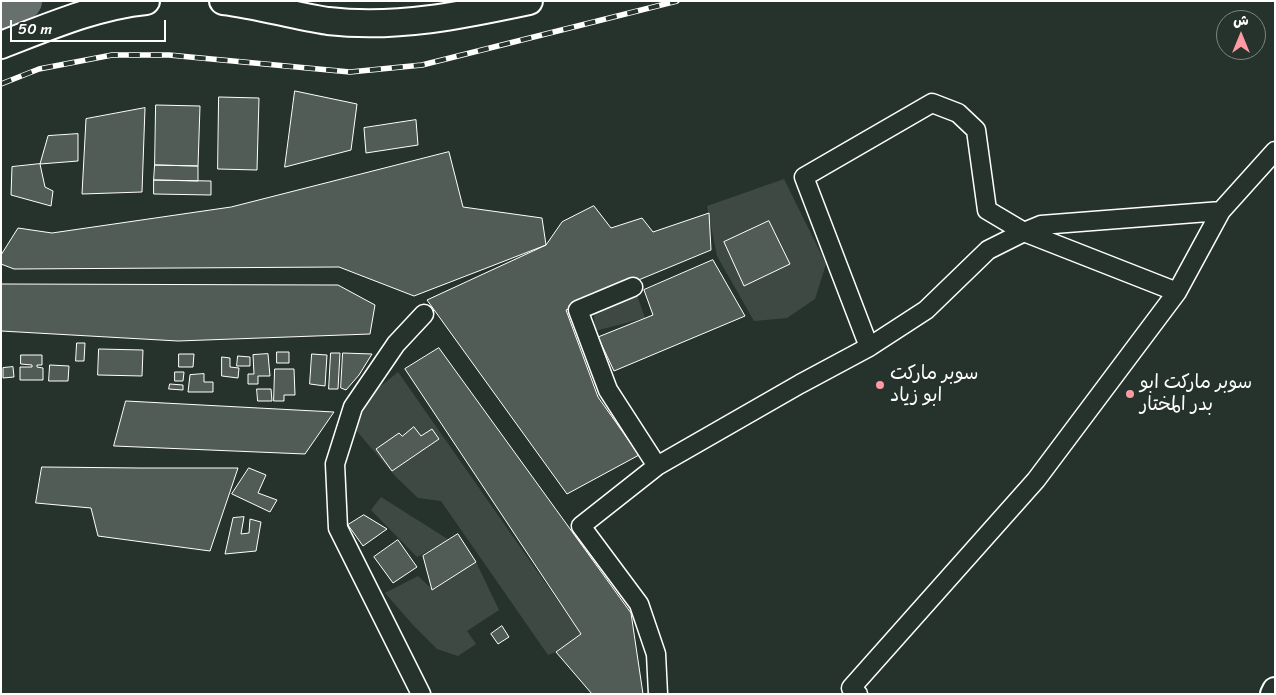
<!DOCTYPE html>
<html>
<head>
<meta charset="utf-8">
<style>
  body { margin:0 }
  #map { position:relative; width:1276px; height:695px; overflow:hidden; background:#26332d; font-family:Sriracha,"Playpen Sans Arabic",sans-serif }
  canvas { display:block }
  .frame { position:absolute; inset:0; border:2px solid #fff; pointer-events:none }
  .north { position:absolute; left:1216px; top:10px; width:50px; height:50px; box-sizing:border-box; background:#26332d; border:1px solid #7d8581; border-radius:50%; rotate:0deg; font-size:14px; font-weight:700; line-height:20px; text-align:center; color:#fff }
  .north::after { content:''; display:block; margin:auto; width:18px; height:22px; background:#ff9aa2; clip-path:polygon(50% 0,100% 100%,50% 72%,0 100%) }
  .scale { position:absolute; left:10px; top:20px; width:156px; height:22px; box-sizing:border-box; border:2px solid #fff; border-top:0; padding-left:6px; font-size:15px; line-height:18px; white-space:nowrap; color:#fff; -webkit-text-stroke:4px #26332d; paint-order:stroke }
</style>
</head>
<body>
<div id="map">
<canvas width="1276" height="695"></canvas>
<div class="frame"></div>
<div class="north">ش</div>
<div class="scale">50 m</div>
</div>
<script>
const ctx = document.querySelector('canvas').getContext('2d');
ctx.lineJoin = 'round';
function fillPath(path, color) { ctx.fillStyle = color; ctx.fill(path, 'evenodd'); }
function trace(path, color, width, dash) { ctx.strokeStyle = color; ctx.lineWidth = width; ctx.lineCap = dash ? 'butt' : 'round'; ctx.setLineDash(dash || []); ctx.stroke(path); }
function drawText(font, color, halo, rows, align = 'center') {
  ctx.font = font + ' Sriracha,"Playpen Sans Arabic",sans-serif'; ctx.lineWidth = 4; ctx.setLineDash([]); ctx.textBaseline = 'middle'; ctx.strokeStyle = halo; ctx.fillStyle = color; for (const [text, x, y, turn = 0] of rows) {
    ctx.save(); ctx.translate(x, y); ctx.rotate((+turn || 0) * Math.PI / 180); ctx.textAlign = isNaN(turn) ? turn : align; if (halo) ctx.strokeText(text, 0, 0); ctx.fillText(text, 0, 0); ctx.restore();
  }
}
fillPath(new Path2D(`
  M 784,179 L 826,264 L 815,299 L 787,318 L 754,321 L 717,256 L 707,206 Z
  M 637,295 L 645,318 L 595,331 L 594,314 Z
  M 398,372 L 581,634 L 556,652 L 548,655 L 441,501 L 418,498 L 396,477 L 355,429 L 372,393 Z
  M 381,497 L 449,540 L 417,557 L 371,510 Z
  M 476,562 L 499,610 L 467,631 L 476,644 L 458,656 L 437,649 L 414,626 L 385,593 L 418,576 L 433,590 Z`), '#3e4944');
trace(new Path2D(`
  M 1,12 L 23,1`), '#67706c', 38);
const building = new Path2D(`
  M 295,91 L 357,104 L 351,150 L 285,167 Z
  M 219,97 L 259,98 L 257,170 L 218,169 Z
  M 156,105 L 200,106 L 198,166 L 155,165 Z
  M 145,108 L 142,192 L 82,194 L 86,119 Z
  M 416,120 L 418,145 L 366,153 L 364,128 Z
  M 78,134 L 78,161 L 40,164 L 48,136 Z
  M 449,152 L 463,207 L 542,218 L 546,245 L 414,296 L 339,267 L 14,269 L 1,264 L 1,255 L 18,228 L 52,233 L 231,207 Z
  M 40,164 L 45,187 L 53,191 L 51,206 L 11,195 L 12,167 Z
  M 155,165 L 198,166 L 198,181 L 154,180 Z
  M 154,180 L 211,181 L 211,195 L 154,194 Z
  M 594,206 L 611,228 L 642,218 L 653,232 L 709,213 L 711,250 L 566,310 L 598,397 L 639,455 L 567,494 L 427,300 L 546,245 L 562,222 Z
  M 769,221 L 790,264 L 744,286 L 724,242 Z
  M 713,260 L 745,316 L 614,371 L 598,337 L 653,315 L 644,290 Z
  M 1,284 L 338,285 L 375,305 L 370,334 L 178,341 L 1,331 Z
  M 77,343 L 85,343 L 84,361 L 76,361 Z
  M 439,348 L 631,613 L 643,694 L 592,694 L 556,652 L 581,634 L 405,369 Z
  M 99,349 L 143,350 L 142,376 L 98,375 Z
  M 277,352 L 289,352 L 289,363 L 277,363 Z
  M 331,353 L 340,353 L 338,389 L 329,389 Z
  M 343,353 L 372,354 L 359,375 L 346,390 L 341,388 Z
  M 179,354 L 194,354 L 193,367 L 179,367 Z
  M 268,354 L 270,376 L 258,376 L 258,384 L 248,384 L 248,374 L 254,374 L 253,355 Z
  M 312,354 L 327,355 L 325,386 L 310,384 Z
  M 21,355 L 42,355 L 42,365 L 37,365 L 37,367 L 43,368 L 43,380 L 20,380 L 20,367 L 32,367 L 32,365 L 21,364 Z
  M 238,356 L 250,357 L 250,366 L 237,366 Z
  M 222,357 L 230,358 L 230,367 L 239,368 L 238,378 L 222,376 Z
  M 50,365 L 69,366 L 68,381 L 49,381 Z
  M 13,367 L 14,377 L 3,378 L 3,368 Z
  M 275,369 L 294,369 L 295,395 L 284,395 L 284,401 L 274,401 Z
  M 175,372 L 184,372 L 183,381 L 175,381 Z
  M 204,374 L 204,382 L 213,382 L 213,392 L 188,392 L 190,375 Z
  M 170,384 L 183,385 L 183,390 L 169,389 Z
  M 257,389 L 271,389 L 272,401 L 258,401 Z
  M 126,401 L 334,412 L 305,454 L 114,446 Z
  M 414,427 L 421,436 L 432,429 L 439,439 L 392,471 L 376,449 L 399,433 L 402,436 Z
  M 42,467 L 140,468 L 238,468 L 210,551 L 98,536 L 91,508 L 36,503 Z
  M 249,468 L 266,475 L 258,493 L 277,500 L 270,512 L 232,494 Z
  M 364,515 L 387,529 L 363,546 L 348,525 Z
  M 244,517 L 241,534 L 249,533 L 250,519 L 261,522 L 256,551 L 225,554 L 233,518 Z
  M 458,534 L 476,562 L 432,590 L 423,556 Z
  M 398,540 L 417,567 L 393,583 L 374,557 Z
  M 502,626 L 509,637 L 498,644 L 491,634 Z`);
fillPath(building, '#515c57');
trace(building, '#fff', 1);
const street = new Path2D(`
  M 633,287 L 578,310 L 608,390 L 657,466
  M 869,347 L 804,177 L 932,103 L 958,113 L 976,130 L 987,210 L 1024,232 L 1177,292
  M 421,694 L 338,528 L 335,464 L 353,407 L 396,344 L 424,314
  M 658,694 L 656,654 L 639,604 L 581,526 L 657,466 L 800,384 L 869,347 L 926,310 L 988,250 L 1024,232 L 1041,225 L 1221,211 L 1275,151
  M 858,694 L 851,688 L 1036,480 L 1177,292 L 1221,211`);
const secondary = new Path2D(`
  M 1273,694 L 1275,690`);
const primary = new Path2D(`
  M 223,1 C 259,5 293,16 328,21 C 397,29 463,15 529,1
  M 1,45 C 48,27 96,6 146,1`);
trace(street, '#fff', 21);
trace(secondary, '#fff', 28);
trace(primary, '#fff', 30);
trace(street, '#26332d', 18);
trace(secondary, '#26332d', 24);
trace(primary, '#26332d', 26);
const rail = new Path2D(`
  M 1,84 L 39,69 L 112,55 L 169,55 L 350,72 L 422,65 L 677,1`);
trace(rail, '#fff', 5.5);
trace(rail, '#26332d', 4, [11]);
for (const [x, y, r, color] of [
  [880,385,5,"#ff9aa2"],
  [1130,394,5,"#ff9aa2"]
]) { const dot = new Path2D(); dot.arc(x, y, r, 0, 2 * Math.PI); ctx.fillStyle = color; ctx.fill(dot); trace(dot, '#26332d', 2); }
drawText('19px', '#fff', '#26332d', [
  ["سوبر ماركت",890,374],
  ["ابو زياد",890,396],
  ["سوبر ماركت ابو",1140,383],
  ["بدر المختار",1140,405]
], 'left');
</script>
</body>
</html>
